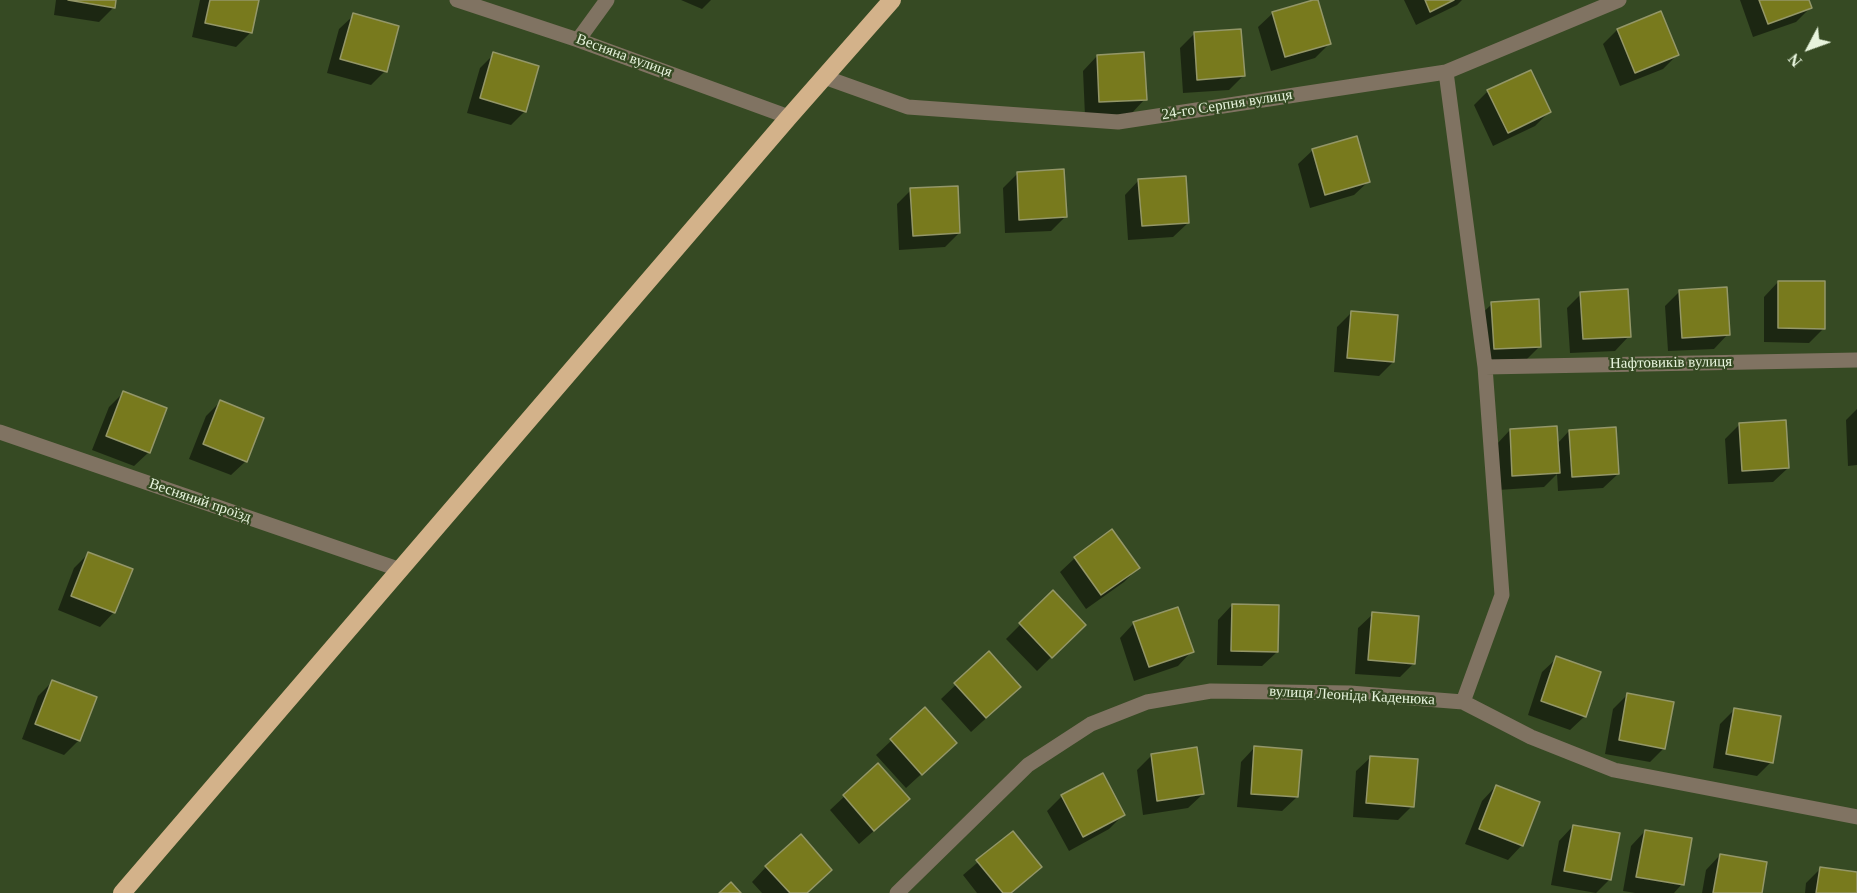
<!DOCTYPE html>
<html>
<head>
<meta charset="utf-8">
<style>
  body { margin:0 }
  #map { position:relative; width:1857px; height:893px; overflow:hidden; background:#364a23; font-family:Georgia,serif }
  canvas { display:block }
  .north { position:absolute; left:1779px; top:18px; width:60px; height:60px; -webkit-text-stroke:4px #364a23; paint-order:stroke; rotate:229deg; font-size:16px; font-weight:700; line-height:24px; text-align:center; color:#e7f4dd }
  .north::after { content:''; display:block; margin:auto; width:21px; height:27px; background:#e7f4dd; clip-path:polygon(50% 0,100% 100%,50% 72%,0 100%) }
</style>
</head>
<body>
<div id="map">
<canvas width="1857" height="893"></canvas>
<div class="north">N</div>
</div>
<script>
const ctx = document.querySelector('canvas').getContext('2d');
ctx.lineJoin = 'round';
function fillPath(path, color) { ctx.fillStyle = color; ctx.fill(path, 'evenodd'); }
function trace(path, color, width, dash) { ctx.strokeStyle = color; ctx.lineWidth = width; ctx.lineCap = dash ? 'butt' : 'round'; ctx.setLineDash(dash || []); ctx.stroke(path); }
function drawText(font, color, halo, rows, align = 'center') {
  ctx.font = font + ' Georgia,serif'; ctx.lineWidth = 4.5; ctx.setLineDash([]); ctx.textBaseline = 'middle'; ctx.strokeStyle = halo; ctx.fillStyle = color; for (const [text, x, y, turn = 0] of rows) {
    ctx.save(); ctx.translate(x, y); ctx.rotate((+turn || 0) * Math.PI / 180); ctx.textAlign = isNaN(turn) ? turn : align; if (halo) ctx.strokeText(text, 0, 0); ctx.fillText(text, 0, 0); ctx.restore();
  }
}
fillPath(new Path2D(`
  M 56,0 L 114,0 L 113,8 L 99,22 L 54,15 Z
  M 200,0 L 258,0 L 250,33 L 236,47 L 192,37 Z
  M 681,0 L 711,0 L 702,9 Z
  M 1404,0 L 1462,0 L 1457,5 L 1416,25 Z
  M 1740,0 L 1808,0 L 1810,8 L 1796,22 L 1753,37 Z
  M 1273,13 L 1329,44 L 1315,58 L 1271,71 L 1258,27 Z
  M 354,15 L 385,71 L 371,85 L 327,73 L 339,29 Z
  M 1617,30 L 1677,55 L 1663,69 L 1620,86 L 1603,44 Z
  M 1194,34 L 1243,76 L 1229,90 L 1183,93 L 1180,48 Z
  M 494,54 L 525,111 L 511,125 L 467,113 L 480,68 Z
  M 1097,56 L 1145,99 L 1131,114 L 1085,116 L 1083,71 Z
  M 1488,91 L 1549,112 L 1535,126 L 1493,146 L 1474,105 Z
  M 1313,150 L 1369,181 L 1354,195 L 1310,208 L 1298,164 Z
  M 1018,173 L 1066,216 L 1051,231 L 1005,233 L 1003,188 Z
  M 1139,180 L 1188,223 L 1173,237 L 1128,240 L 1125,195 Z
  M 911,190 L 959,233 L 945,247 L 899,250 L 897,204 Z
  M 1778,282 L 1824,328 L 1809,343 L 1764,342 L 1764,297 Z
  M 1680,291 L 1728,334 L 1714,349 L 1668,351 L 1665,306 Z
  M 1581,294 L 1629,336 L 1615,351 L 1570,353 L 1567,308 Z
  M 1492,304 L 1540,346 L 1525,361 L 1480,363 L 1477,318 Z
  M 1352,312 L 1393,362 L 1379,376 L 1334,372 L 1337,327 Z
  M 123,393 L 149,452 L 134,466 L 92,450 L 109,407 Z
  M 220,402 L 246,461 L 231,475 L 189,459 L 206,416 Z
  M 1857,409 L 1857,465 L 1848,466 L 1846,420 Z
  M 1739,425 L 1788,468 L 1773,482 L 1728,484 L 1725,439 Z
  M 1510,430 L 1557,444 L 1569,431 L 1618,474 L 1603,488 L 1558,491 L 1557,474 L 1544,487 L 1498,490 L 1496,445 Z
  M 1112,531 L 1138,568 L 1124,582 L 1086,609 L 1060,572 L 1075,558 Z
  M 89,553 L 114,612 L 100,627 L 58,610 L 74,568 Z
  M 1053,592 L 1084,625 L 1037,671 L 1006,639 Z
  M 1232,605 L 1277,652 L 1262,666 L 1217,665 L 1218,620 Z
  M 1373,614 L 1414,663 L 1400,677 L 1355,674 L 1358,628 Z
  M 1134,623 L 1192,651 L 1178,666 L 1134,681 L 1120,638 Z
  M 989,653 L 1005,701 L 971,732 L 941,699 Z
  M 1557,658 L 1585,716 L 1570,730 L 1528,715 L 1542,672 Z
  M 52,682 L 79,740 L 64,755 L 22,739 L 38,696 Z
  M 1627,695 L 1664,748 L 1650,762 L 1605,754 L 1613,709 Z
  M 925,709 L 940,757 L 906,788 L 876,755 Z
  M 1735,709 L 1771,762 L 1757,776 L 1713,768 L 1720,724 Z
  M 1255,747 L 1297,797 L 1282,811 L 1237,807 L 1241,762 Z
  M 1151,756 L 1203,794 L 1188,808 L 1143,815 L 1137,770 Z
  M 1371,757 L 1412,806 L 1398,820 L 1353,817 L 1356,771 Z
  M 878,765 L 894,813 L 859,844 L 830,810 Z
  M 1102,775 L 1123,815 L 1109,829 L 1069,851 L 1047,811 L 1061,797 Z
  M 1496,786 L 1522,845 L 1508,860 L 1465,844 L 1482,801 Z
  M 1573,826 L 1610,879 L 1596,893 L 1551,885 L 1559,841 Z
  M 1645,831 L 1682,884 L 1674,893 L 1635,893 L 1623,891 L 1631,846 Z
  M 1012,833 L 1040,867 L 1012,893 L 977,893 L 963,875 Z
  M 1720,855 L 1760,893 L 1702,893 L 1706,870 Z
  M 766,867 L 806,893 L 762,893 L 752,882 Z
  M 1820,869 L 1857,874 L 1857,893 L 1805,893 L 1806,883 Z`), '#0007');
const building = new Path2D(`
  M 68,0 L 116,0 L 115,8 Z
  M 210,0 L 259,0 L 252,33 L 205,23 Z
  M 1313,0 L 1318,0 L 1331,44 L 1285,57 L 1272,12 Z
  M 1425,0 L 1454,0 L 1430,12 Z
  M 1759,0 L 1809,0 L 1812,8 L 1768,24 Z
  M 1661,11 L 1679,55 L 1635,73 L 1617,29 Z
  M 353,13 L 399,26 L 387,72 L 340,59 Z
  M 1241,29 L 1245,76 L 1197,80 L 1194,32 Z
  M 493,52 L 539,66 L 526,112 L 480,98 Z
  M 1144,52 L 1147,100 L 1099,102 L 1097,55 Z
  M 1531,70 L 1551,112 L 1508,133 L 1487,90 Z
  M 1357,136 L 1370,182 L 1325,195 L 1312,149 Z
  M 1064,169 L 1067,217 L 1019,220 L 1017,172 Z
  M 1186,176 L 1189,223 L 1142,226 L 1138,179 Z
  M 958,186 L 960,233 L 913,236 L 910,188 Z
  M 1778,281 L 1825,281 L 1825,329 L 1778,328 Z
  M 1727,287 L 1730,335 L 1682,338 L 1679,290 Z
  M 1628,289 L 1631,337 L 1583,339 L 1580,292 Z
  M 1539,299 L 1541,347 L 1494,349 L 1491,302 Z
  M 1351,311 L 1398,315 L 1394,362 L 1347,358 Z
  M 123,391 L 167,408 L 150,453 L 106,436 Z
  M 220,400 L 264,418 L 247,462 L 203,444 Z
  M 1786,420 L 1789,468 L 1742,471 L 1739,423 Z
  M 1557,426 L 1560,473 L 1512,476 L 1510,429 Z
  M 1616,427 L 1619,474 L 1572,477 L 1569,430 Z
  M 1112,529 L 1140,568 L 1101,595 L 1074,557 Z
  M 88,552 L 133,569 L 115,613 L 71,596 Z
  M 1053,590 L 1086,625 L 1052,658 L 1019,623 Z
  M 1232,604 L 1279,605 L 1278,652 L 1231,651 Z
  M 1178,607 L 1194,652 L 1149,667 L 1133,622 Z
  M 1372,612 L 1419,616 L 1415,664 L 1368,660 Z
  M 989,651 L 1021,687 L 986,718 L 954,683 Z
  M 1556,656 L 1601,672 L 1586,717 L 1541,701 Z
  M 52,680 L 97,697 L 80,741 L 35,724 Z
  M 1627,693 L 1674,702 L 1665,749 L 1619,740 Z
  M 925,707 L 957,743 L 922,775 L 890,739 Z
  M 1734,708 L 1781,716 L 1773,763 L 1726,754 Z
  M 1254,746 L 1302,750 L 1298,797 L 1251,794 Z
  M 1197,747 L 1204,794 L 1157,801 L 1151,754 Z
  M 1370,756 L 1418,759 L 1414,807 L 1366,803 Z
  M 878,763 L 910,799 L 874,831 L 843,795 Z
  M 1103,773 L 1125,815 L 1083,837 L 1061,795 Z
  M 1496,785 L 1540,802 L 1523,846 L 1479,829 Z
  M 1573,825 L 1620,833 L 1611,880 L 1564,871 Z
  M 1645,830 L 1692,838 L 1684,885 L 1636,877 Z
  M 1013,831 L 1042,867 L 1011,893 L 1003,893 L 976,860 Z
  M 801,834 L 832,870 L 807,893 L 790,893 L 765,866 Z
  M 1720,854 L 1767,862 L 1762,893 L 1713,893 Z
  M 1820,867 L 1857,872 L 1857,893 L 1816,893 Z
  M 731,882 L 741,893 L 719,893 Z`);
fillPath(building, '#787a1d');
trace(building, '#949768', 1.5);
trace(new Path2D(`
  M 457,0 L 578,40 L 789,117
  M 578,40 L 607,0
  M 1446,72 L 1485,367 L 1502,595 L 1463,702
  M 824,77 L 908,107 L 1118,122 L 1446,72 L 1619,0
  M 1485,367 L 1857,360
  M 0,432 L 401,570
  M 897,893 L 1028,765 L 1091,724 L 1147,702 L 1211,691 L 1350,693 L 1463,702 L 1531,737 L 1614,770 L 1857,817`), '#807362', 15);
trace(new Path2D(`
  M 122,893 L 789,117 L 892,0`), '#d3b28a', 18);
drawText('15px', '#e7f4dd', '#364a23', [
  ["Весняна вулиця",624,56,20],
  ["24-го Серпня вулиця",1227,105,-9],
  ["Нафтовиків вулиця",1671,363,-1],
  ["Весняний проїзд",200,501,19],
  ["вулиця Леоніда Каденюка",1352,696,3]
]);
</script>
</body>
</html>
